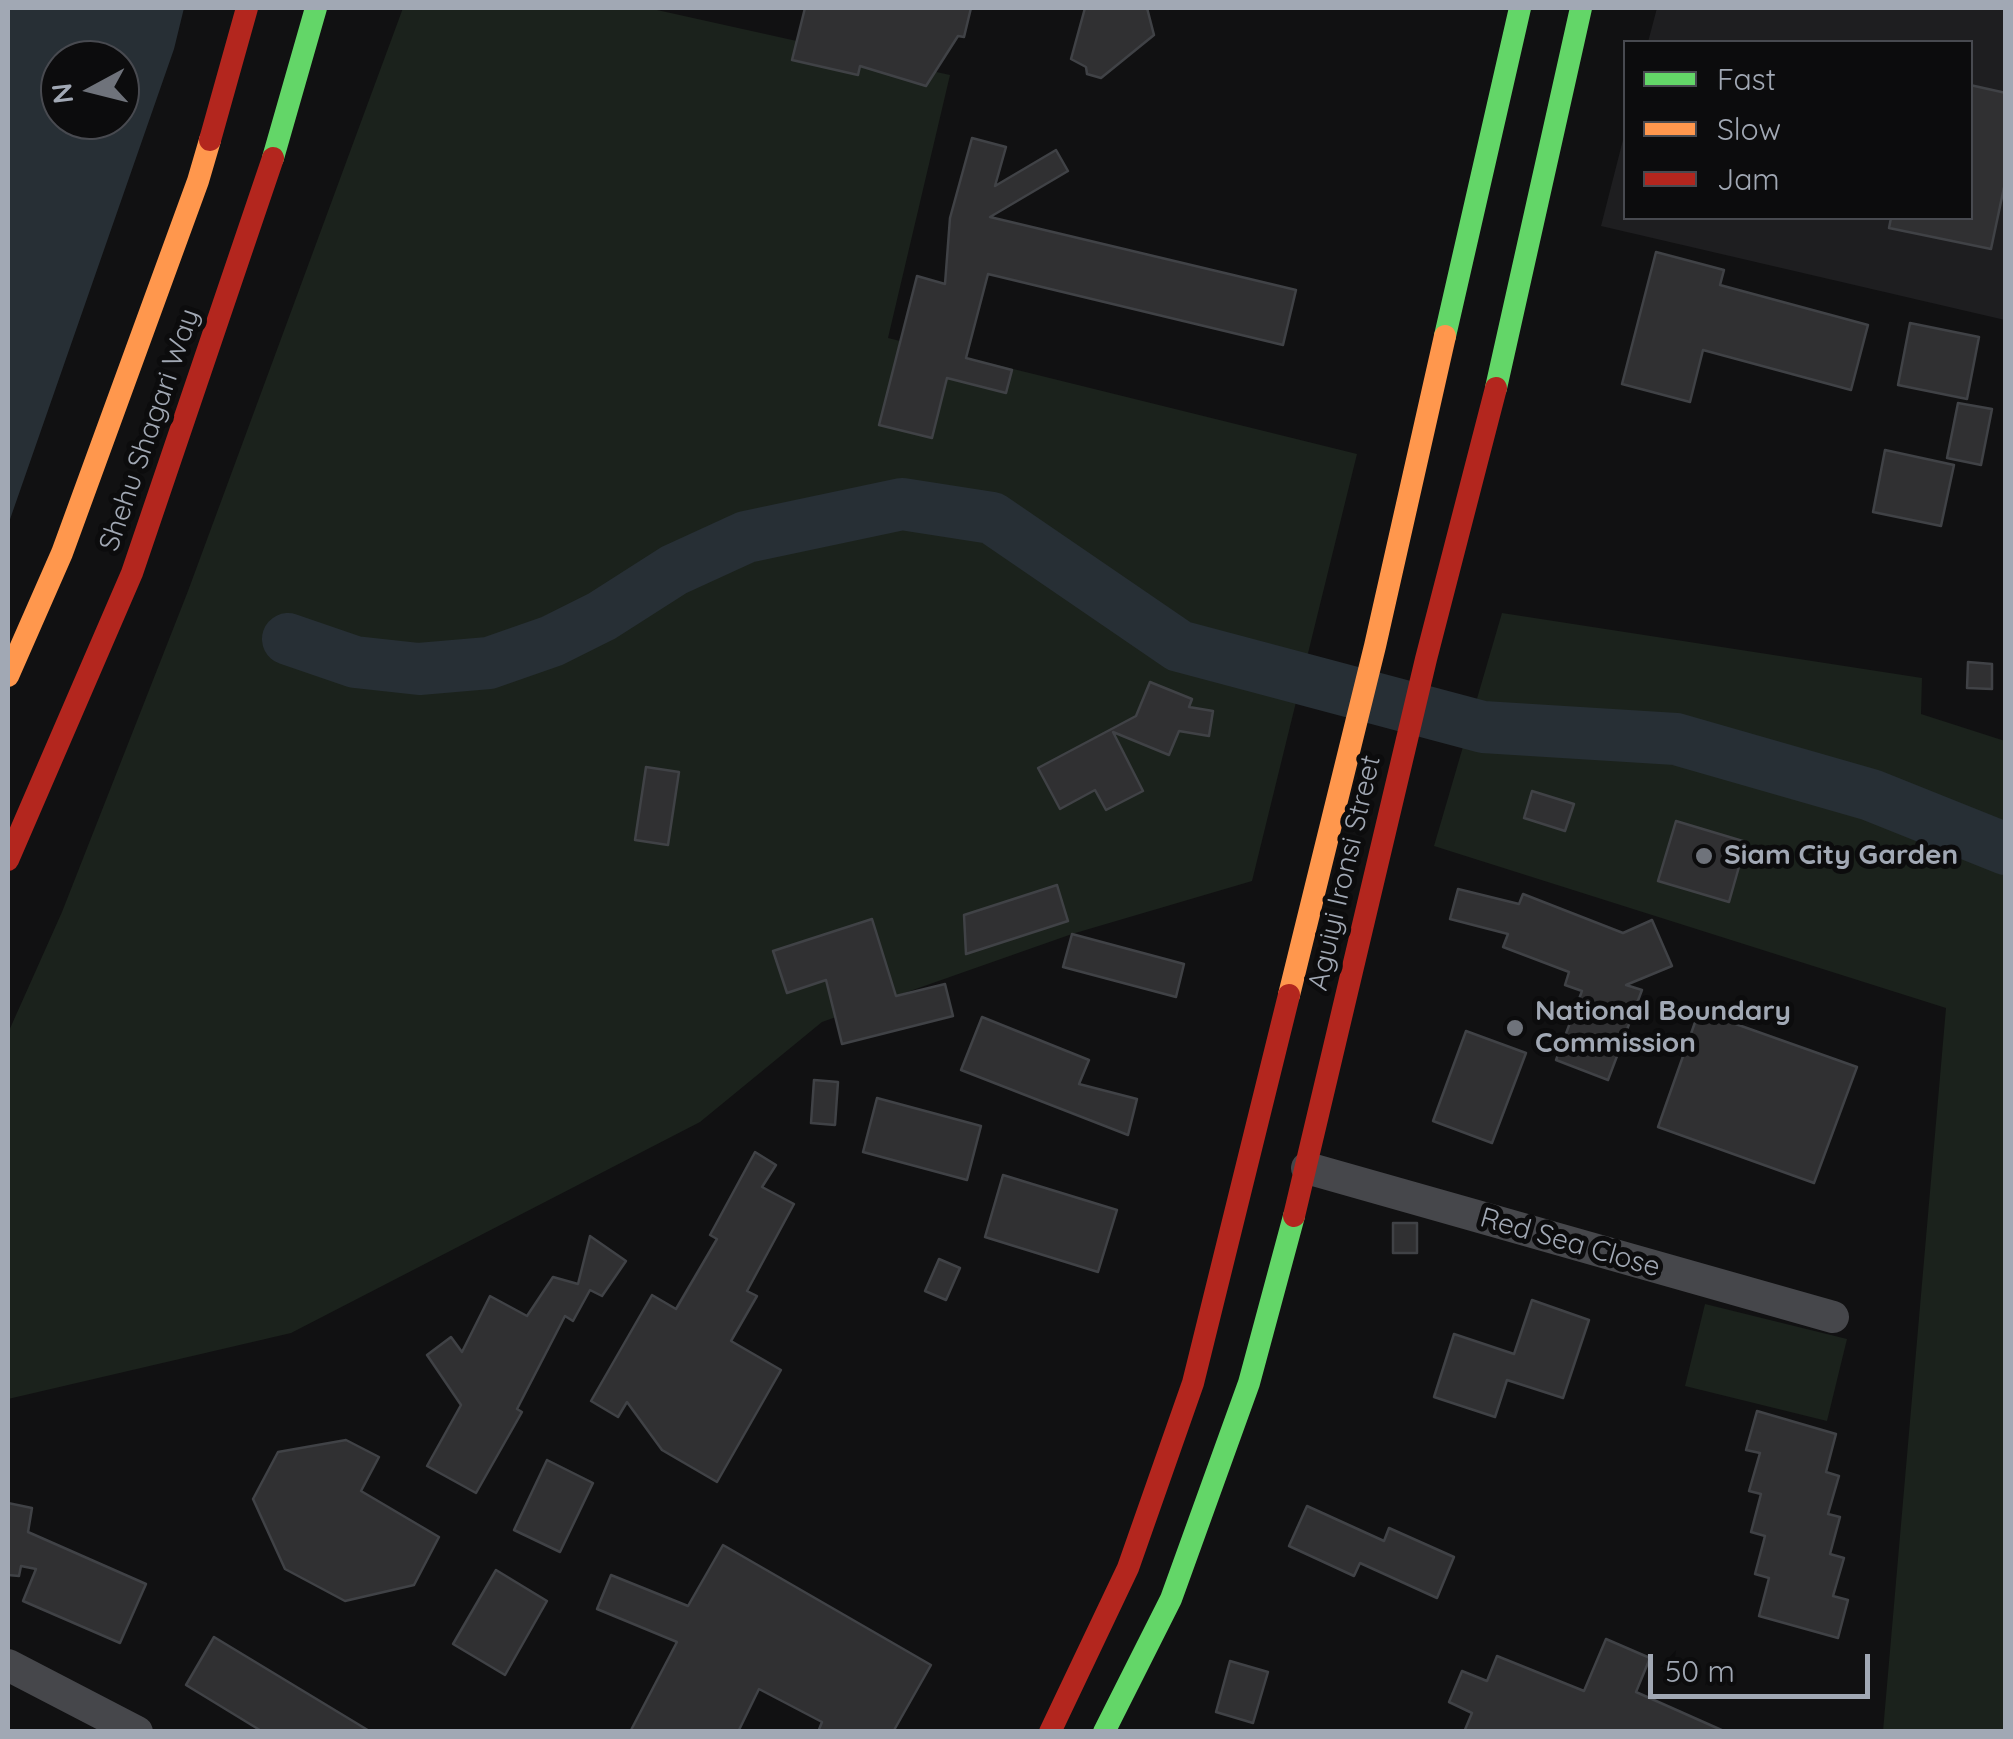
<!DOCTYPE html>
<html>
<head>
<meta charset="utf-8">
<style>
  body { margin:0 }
  #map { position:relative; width:2013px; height:1739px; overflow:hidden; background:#111112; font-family:Quicksand,sans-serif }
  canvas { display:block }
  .frame { position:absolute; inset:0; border:10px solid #a1a8b4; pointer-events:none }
  .legend { position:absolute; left:1623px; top:40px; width:350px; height:180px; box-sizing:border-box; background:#0c0c0d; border:2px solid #484a50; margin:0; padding:12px 18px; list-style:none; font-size:30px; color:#a1a8b4 }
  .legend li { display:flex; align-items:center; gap:20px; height:50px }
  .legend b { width:50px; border:2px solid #484a50 }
  .north { position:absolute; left:40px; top:40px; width:100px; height:100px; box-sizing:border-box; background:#0c0c0d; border:2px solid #484a50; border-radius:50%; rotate:263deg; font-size:28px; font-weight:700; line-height:40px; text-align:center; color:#a1a8b4 }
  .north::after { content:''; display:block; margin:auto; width:35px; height:45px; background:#6f737b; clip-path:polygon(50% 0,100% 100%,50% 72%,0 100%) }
  .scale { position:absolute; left:1648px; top:1654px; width:222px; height:45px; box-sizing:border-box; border:5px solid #a1a8b4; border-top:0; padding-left:12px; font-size:30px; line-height:35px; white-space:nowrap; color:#a1a8b4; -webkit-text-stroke:8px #0c0c0d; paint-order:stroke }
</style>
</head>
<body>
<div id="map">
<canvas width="2013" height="1739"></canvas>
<div class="frame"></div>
<ul class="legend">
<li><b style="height:12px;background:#63d668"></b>Fast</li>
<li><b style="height:12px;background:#ff974d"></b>Slow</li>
<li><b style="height:12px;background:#b3261e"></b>Jam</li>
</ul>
<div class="north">N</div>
<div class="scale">50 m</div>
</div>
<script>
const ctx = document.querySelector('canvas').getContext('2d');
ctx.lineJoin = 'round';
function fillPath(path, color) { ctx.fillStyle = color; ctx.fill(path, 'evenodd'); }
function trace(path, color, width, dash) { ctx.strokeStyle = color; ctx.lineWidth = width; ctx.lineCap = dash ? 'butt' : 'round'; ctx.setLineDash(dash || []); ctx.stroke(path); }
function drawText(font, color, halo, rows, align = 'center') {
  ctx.font = font + ' Quicksand,sans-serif'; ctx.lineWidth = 10; ctx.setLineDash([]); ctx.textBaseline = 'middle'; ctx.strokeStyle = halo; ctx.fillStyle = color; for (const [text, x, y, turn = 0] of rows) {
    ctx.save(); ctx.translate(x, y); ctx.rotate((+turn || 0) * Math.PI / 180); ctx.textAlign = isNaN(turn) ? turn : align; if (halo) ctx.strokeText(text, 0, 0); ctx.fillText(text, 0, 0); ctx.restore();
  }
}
fillPath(new Path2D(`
  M 1657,8 L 2005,8 L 2005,320 L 1601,226 L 1625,132 L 1626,218 L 1970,218 L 1970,42 L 1648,42 Z`), '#1e1e20');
fillPath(new Path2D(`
  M 403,8 L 648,8 L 950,75 L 888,338 L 1357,454 L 1252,881 L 1072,934 L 822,1022 L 700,1122 L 291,1333 L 8,1399 L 8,1033 L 62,912 L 188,591 Z
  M 1502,613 L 1922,678 L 1921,714 L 2005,741 L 2005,1731 L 1883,1731 L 1946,1008 L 1434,846 Z
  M 1705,1304 L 1847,1339 L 1827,1421 L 1685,1386 Z`), '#1b221c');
fillPath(new Path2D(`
  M 8,8 L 184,8 L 174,49 L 8,525 ZM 60,60 L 120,60 L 120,120 L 60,120 Z`), '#272f35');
trace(new Path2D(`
  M 288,639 L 355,662 L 419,669 L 489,663 L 552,641 L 602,616 L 674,570 L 746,537 L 902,504 L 992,518 L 1179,646 L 1483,727 L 1676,739 L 1871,795 L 2006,849`), '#272f35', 52);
const building = new Path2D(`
  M 805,8 L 971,8 L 964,37 L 958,36 L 926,86 L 860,66 L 858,75 L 792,60 Z
  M 1085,8 L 1147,8 L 1154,35 L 1101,78 L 1087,74 L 1086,67 L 1071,59 Z
  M 1970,85 L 2006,93 L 2006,178 L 1991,249 L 1889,228 L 1891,218 L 1970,218 Z
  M 972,138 L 1006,147 L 995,186 L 1056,150 L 1068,171 L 990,217 L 1296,290 L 1283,345 L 988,274 L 966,358 L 1012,370 L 1006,393 L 947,378 L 932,438 L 879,425 L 917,276 L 945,284 L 950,218 Z
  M 1656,252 L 1724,270 L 1720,285 L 1868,325 L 1851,390 L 1703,350 L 1690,402 L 1622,384 Z
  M 1910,323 L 1979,337 L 1967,399 L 1898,385 Z
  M 1958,403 L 1992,409 L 1981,465 L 1947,458 Z
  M 1885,450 L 1954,465 L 1941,526 L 1873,512 Z
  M 1968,662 L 1992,664 L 1992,689 L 1967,688 Z
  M 1150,682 L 1192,699 L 1189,707 L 1213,711 L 1209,736 L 1179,731 L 1169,755 L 1113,732 L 1143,791 L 1106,810 L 1095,790 L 1060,809 L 1038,768 L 1136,716 Z
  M 646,767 L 679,772 L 668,845 L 635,840 Z
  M 1532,791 L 1574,804 L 1565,831 L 1524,818 Z
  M 1676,821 L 1746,842 L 1729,902 L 1658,881 Z
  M 1057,885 L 1068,921 L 966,954 L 964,915 Z
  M 1458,889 L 1519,904 L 1523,894 L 1623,933 L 1652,920 L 1672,966 L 1626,985 L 1642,990 L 1608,1080 L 1556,1060 L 1582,991 L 1565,985 L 1569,972 L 1503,947 L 1508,934 L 1450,919 Z
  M 872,919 L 896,996 L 945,984 L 953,1016 L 842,1044 L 826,980 L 787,993 L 773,951 Z
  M 1072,934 L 1184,964 L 1176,997 L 1063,967 Z
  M 1699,1011 L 1857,1067 L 1814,1183 L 1658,1127 Z
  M 982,1017 L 1089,1060 L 1079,1084 L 1137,1099 L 1128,1135 L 961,1070 Z
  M 1466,1031 L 1526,1053 L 1492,1143 L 1433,1121 Z
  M 814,1080 L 838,1082 L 835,1125 L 811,1123 Z
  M 877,1098 L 981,1126 L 967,1180 L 863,1152 Z
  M 755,1152 L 776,1165 L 762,1187 L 794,1204 L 747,1291 L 757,1296 L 731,1341 L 781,1370 L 717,1482 L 662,1450 L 627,1402 L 618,1417 L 591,1401 L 652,1295 L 676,1309 L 717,1239 L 710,1235 Z
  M 1003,1175 L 1117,1210 L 1098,1272 L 985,1237 Z
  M 1393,1223 L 1417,1223 L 1417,1253 L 1393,1253 Z
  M 590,1236 L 626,1261 L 602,1296 L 590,1290 L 573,1321 L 565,1316 L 517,1409 L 522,1412 L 476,1493 L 427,1466 L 461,1405 L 427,1355 L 451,1337 L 462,1352 L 490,1296 L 527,1316 L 553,1277 L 578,1284 Z
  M 939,1259 L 960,1268 L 946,1300 L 925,1291 Z
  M 1532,1300 L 1589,1320 L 1563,1398 L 1507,1380 L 1495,1417 L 1434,1397 L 1454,1334 L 1514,1354 Z
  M 1757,1411 L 1836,1434 L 1826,1472 L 1839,1476 L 1828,1514 L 1840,1517 L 1830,1554 L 1844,1558 L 1833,1596 L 1848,1600 L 1838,1638 L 1759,1616 L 1769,1578 L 1755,1574 L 1765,1536 L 1751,1532 L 1761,1494 L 1749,1491 L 1760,1453 L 1746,1450 Z
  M 346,1440 L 379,1457 L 361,1491 L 439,1537 L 414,1585 L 345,1601 L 285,1569 L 253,1499 L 278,1452 Z
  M 547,1460 L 593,1483 L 560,1552 L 514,1530 Z
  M 8,1503 L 32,1508 L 28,1532 L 146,1584 L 120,1643 L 23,1601 L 36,1569 L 21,1566 L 19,1576 L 8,1575 Z
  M 1307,1506 L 1384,1541 L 1389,1528 L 1454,1557 L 1437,1598 L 1360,1563 L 1354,1576 L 1289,1546 Z
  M 723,1545 L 931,1665 L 893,1732 L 818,1732 L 822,1722 L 759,1689 L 738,1732 L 630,1732 L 677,1642 L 597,1609 L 611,1575 L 688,1606 Z
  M 496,1570 L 547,1601 L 505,1675 L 453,1644 Z
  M 214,1637 L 371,1732 L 263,1732 L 186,1685 Z
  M 1606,1639 L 1650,1658 L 1636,1692 L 1726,1732 L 1464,1732 L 1472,1713 L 1449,1702 L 1462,1671 L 1487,1681 L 1497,1656 L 1584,1691 Z
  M 1230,1661 L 1268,1672 L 1253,1723 L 1216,1712 Z`);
fillPath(building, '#303032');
trace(building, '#404246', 2.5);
trace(new Path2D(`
  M 1307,1168 L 1833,1317
  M 8,1665 L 137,1732`), '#46474b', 32);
trace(new Path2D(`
  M 273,158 L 316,8
  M 1445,336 L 1520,8
  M 1496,388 L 1581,8
  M 1104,1732 L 1171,1599 L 1249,1383 L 1294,1216`), '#63d668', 22);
trace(new Path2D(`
  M 8,676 L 62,553 L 198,181 L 210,140
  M 1289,995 L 1375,646 L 1445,336`), '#ff974d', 22);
trace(new Path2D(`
  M 210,140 L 247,8
  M 8,860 L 132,573 L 273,158
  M 1294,1216 L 1426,659 L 1496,388
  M 1050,1732 L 1128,1568 L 1193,1383 L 1289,995`), '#b3261e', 22);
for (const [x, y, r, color] of [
  [1704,856,10,"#6f737b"],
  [1515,1028,10,"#6f737b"]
]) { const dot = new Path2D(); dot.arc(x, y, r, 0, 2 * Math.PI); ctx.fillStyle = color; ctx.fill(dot); trace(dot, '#0c0c0d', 4); }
drawText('28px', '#a1a8b4', '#0c0c0d', [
  ["Shehu Shagari Way",150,430,-71],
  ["Aguiyi Ironsi Street",1345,873,-77],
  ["Red Sea Close",1570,1243,16]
]);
drawText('bold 28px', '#a1a8b4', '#0c0c0d', [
  ["Siam City Garden",1724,856],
  ["National Boundary",1535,1012],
  ["Commission",1535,1044]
], 'left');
</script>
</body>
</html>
